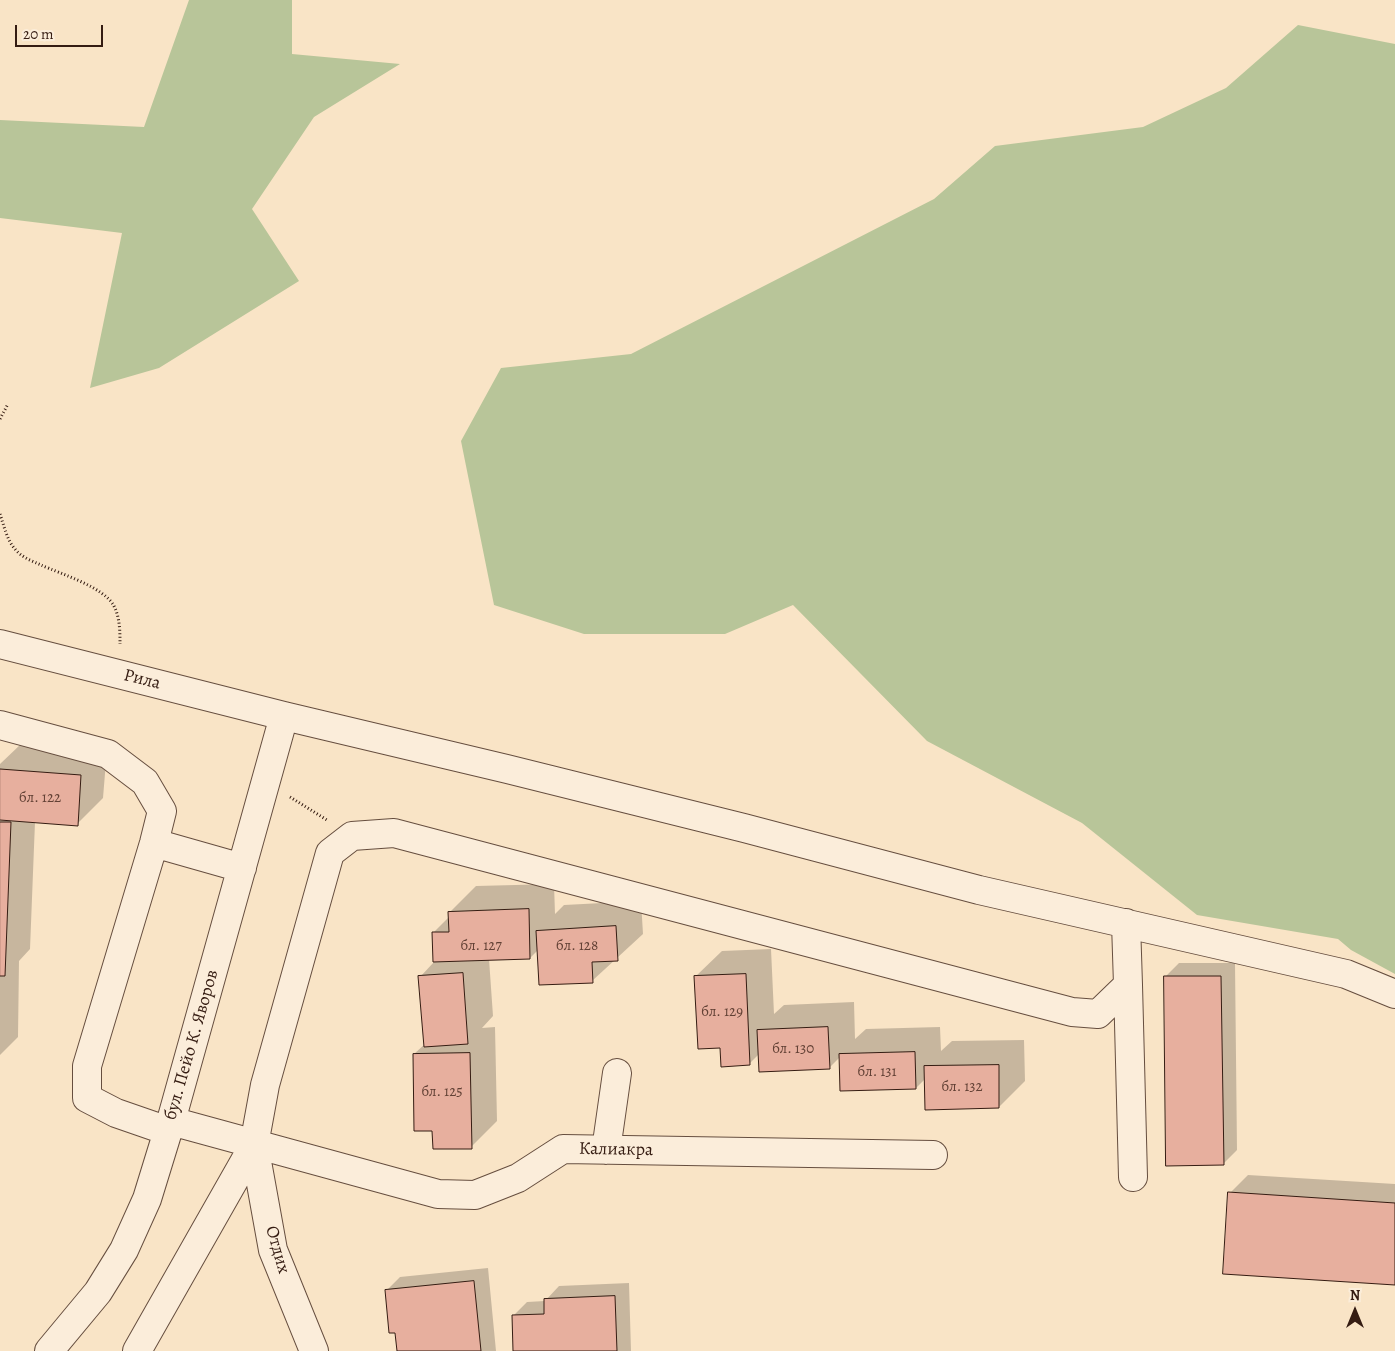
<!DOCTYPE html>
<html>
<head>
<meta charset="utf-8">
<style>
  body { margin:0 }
  #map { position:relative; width:1395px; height:1351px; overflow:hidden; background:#f9e4c6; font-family:Alegreya,serif }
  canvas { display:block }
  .north { position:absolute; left:1330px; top:1286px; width:50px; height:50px; -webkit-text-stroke:4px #fbedda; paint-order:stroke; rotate:0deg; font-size:14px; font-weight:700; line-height:20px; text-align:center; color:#351c12 }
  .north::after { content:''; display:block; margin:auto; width:18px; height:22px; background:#351c12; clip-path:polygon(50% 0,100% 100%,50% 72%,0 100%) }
  .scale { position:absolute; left:15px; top:25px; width:88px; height:22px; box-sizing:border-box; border:2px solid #351c12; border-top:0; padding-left:6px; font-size:15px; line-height:18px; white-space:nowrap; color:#351c12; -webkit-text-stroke:4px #fbedda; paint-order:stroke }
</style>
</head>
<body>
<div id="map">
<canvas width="1395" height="1351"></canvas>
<div class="north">N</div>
<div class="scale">20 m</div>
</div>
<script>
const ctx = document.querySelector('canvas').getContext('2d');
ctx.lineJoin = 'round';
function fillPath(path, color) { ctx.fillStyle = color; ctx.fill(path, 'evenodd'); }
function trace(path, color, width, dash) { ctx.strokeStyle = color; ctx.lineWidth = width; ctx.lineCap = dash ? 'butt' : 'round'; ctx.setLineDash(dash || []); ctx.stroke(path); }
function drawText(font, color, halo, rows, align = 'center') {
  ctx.font = font + ' Alegreya,serif'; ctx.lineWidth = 4; ctx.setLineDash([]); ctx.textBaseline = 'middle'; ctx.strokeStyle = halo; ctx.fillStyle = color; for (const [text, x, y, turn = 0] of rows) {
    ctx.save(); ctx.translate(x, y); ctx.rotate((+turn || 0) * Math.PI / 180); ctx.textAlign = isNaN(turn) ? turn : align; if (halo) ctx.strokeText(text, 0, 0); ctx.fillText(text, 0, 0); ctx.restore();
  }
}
fillPath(new Path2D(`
  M 189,0 L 292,0 L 292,54 L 400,64 L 314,117 L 252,209 L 299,281 L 159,368 L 90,388 L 122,233 L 0,218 L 0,120 L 144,127 Z
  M 1298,25 L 1395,44 L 1395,974 L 1351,950 L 1338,939 L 1197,915 L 1082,823 L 927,741 L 793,605 L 725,634 L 584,634 L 494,605 L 461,441 L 501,368 L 631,354 L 934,199 L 995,146 L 1143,127 L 1226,88 Z`), '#b8c599');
fillPath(new Path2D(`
  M 21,744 L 107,749 L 103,798 L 77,824 L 35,822 L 30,949 L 19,961 L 18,1037 L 0,1055 L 0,764 Z
  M 554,884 L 555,914 L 564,905 L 641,901 L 643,934 L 592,981 L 539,949 L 530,958 L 489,959 L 493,1016 L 482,1028 L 495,1027 L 497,1121 L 471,1147 L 433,1129 L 414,1054 L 425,1044 L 420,977 L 434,962 L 433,933 L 450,916 L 450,912 L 476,886 Z
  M 771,949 L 774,1014 L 784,1005 L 854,1002 L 855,1039 L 866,1029 L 940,1027 L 941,1051 L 952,1041 L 1024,1040 L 1025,1081 L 999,1107 L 926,1078 L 916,1088 L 840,1057 L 829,1068 L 759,1054 L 749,1064 L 721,1047 L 696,976 L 722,951 Z
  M 1179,963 L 1235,963 L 1237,1150 L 1223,1164 L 1165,977 Z
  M 1248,1175 L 1395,1184 L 1395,1284 L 1230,1193 Z
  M 488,1268 L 496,1351 L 398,1351 L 396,1331 L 386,1291 L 400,1277 Z
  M 629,1283 L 631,1351 L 514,1351 L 513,1316 L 527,1302 L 545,1301 L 559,1286 Z`), '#0003');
const building = new Path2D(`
  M 0,769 L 81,775 L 78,826 L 0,820 Z
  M 0,822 L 11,822 L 5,976 L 0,976 Z
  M 529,909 L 530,959 L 433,962 L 432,932 L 449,932 L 448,912 Z
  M 616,926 L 618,961 L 592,962 L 593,983 L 539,985 L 536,931 Z
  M 463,973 L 468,1044 L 424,1047 L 418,976 Z
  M 746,974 L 750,1065 L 721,1067 L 720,1048 L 698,1049 L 694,976 Z
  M 1164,976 L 1221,976 L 1224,1165 L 1166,1166 Z
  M 828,1027 L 830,1069 L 759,1072 L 757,1030 Z
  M 915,1052 L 916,1089 L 840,1091 L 839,1054 Z
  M 470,1053 L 472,1149 L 433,1149 L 432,1131 L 414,1131 L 413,1054 Z
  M 999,1065 L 999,1108 L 925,1110 L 924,1066 Z
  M 1228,1192 L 1395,1203 L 1395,1285 L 1223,1274 Z
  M 474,1281 L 481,1351 L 397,1351 L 395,1333 L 389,1333 L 385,1290 Z
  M 615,1296 L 617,1351 L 513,1351 L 512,1315 L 544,1314 L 544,1299 Z`);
fillPath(building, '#e7af9e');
trace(building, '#351c12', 1);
const minor = new Path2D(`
  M 0,644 L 284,716 L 507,769 L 744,828 L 979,890 L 1346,974 L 1395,994
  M 0,725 L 108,754 L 145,782 L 162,811 L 154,843 L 87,1066 L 87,1098 L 116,1113 L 168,1131
  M 154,843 L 242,868
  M 1128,985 L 1133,1177
  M 171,1121 L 438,1194 L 475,1195 L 518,1178 L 563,1149 L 933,1155
  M 254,1145 L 273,1250 L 314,1351
  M 606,1150 L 617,1073
  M 49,1351 L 98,1292 L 124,1250 L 147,1199 L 171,1121 L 284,716
  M 137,1351 L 254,1145 L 265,1085 L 330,853 L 352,836 L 394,833 L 1072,1012 L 1098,1014 L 1128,985 L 1126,923`);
trace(minor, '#664e3f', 30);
trace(new Path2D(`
  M 0,419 L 8,404
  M 0,514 C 4,526 7,540 15,549 C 21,557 32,561 41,565 C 61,574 104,587 114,606 C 120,618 120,632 120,644
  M 290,797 L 327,820`), '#351c12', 3, [1, 2.5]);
trace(minor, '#fbedda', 28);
drawText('15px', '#624135', null, [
  ["бл. 122",40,798],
  ["бл. 127",481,946],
  ["бл. 128",577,946],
  ["бл. 129",722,1012],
  ["бл. 130",793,1049],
  ["бл. 131",877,1072],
  ["бл. 132",962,1087],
  ["бл. 125",442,1092]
]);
drawText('18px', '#351c12', '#fbedda', [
  ["Рила",142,680,14],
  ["бул. Пейо К. Яворов",192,1045,-74],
  ["Калиакра",616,1150,1],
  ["Отдих",277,1250,74]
]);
</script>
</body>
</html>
